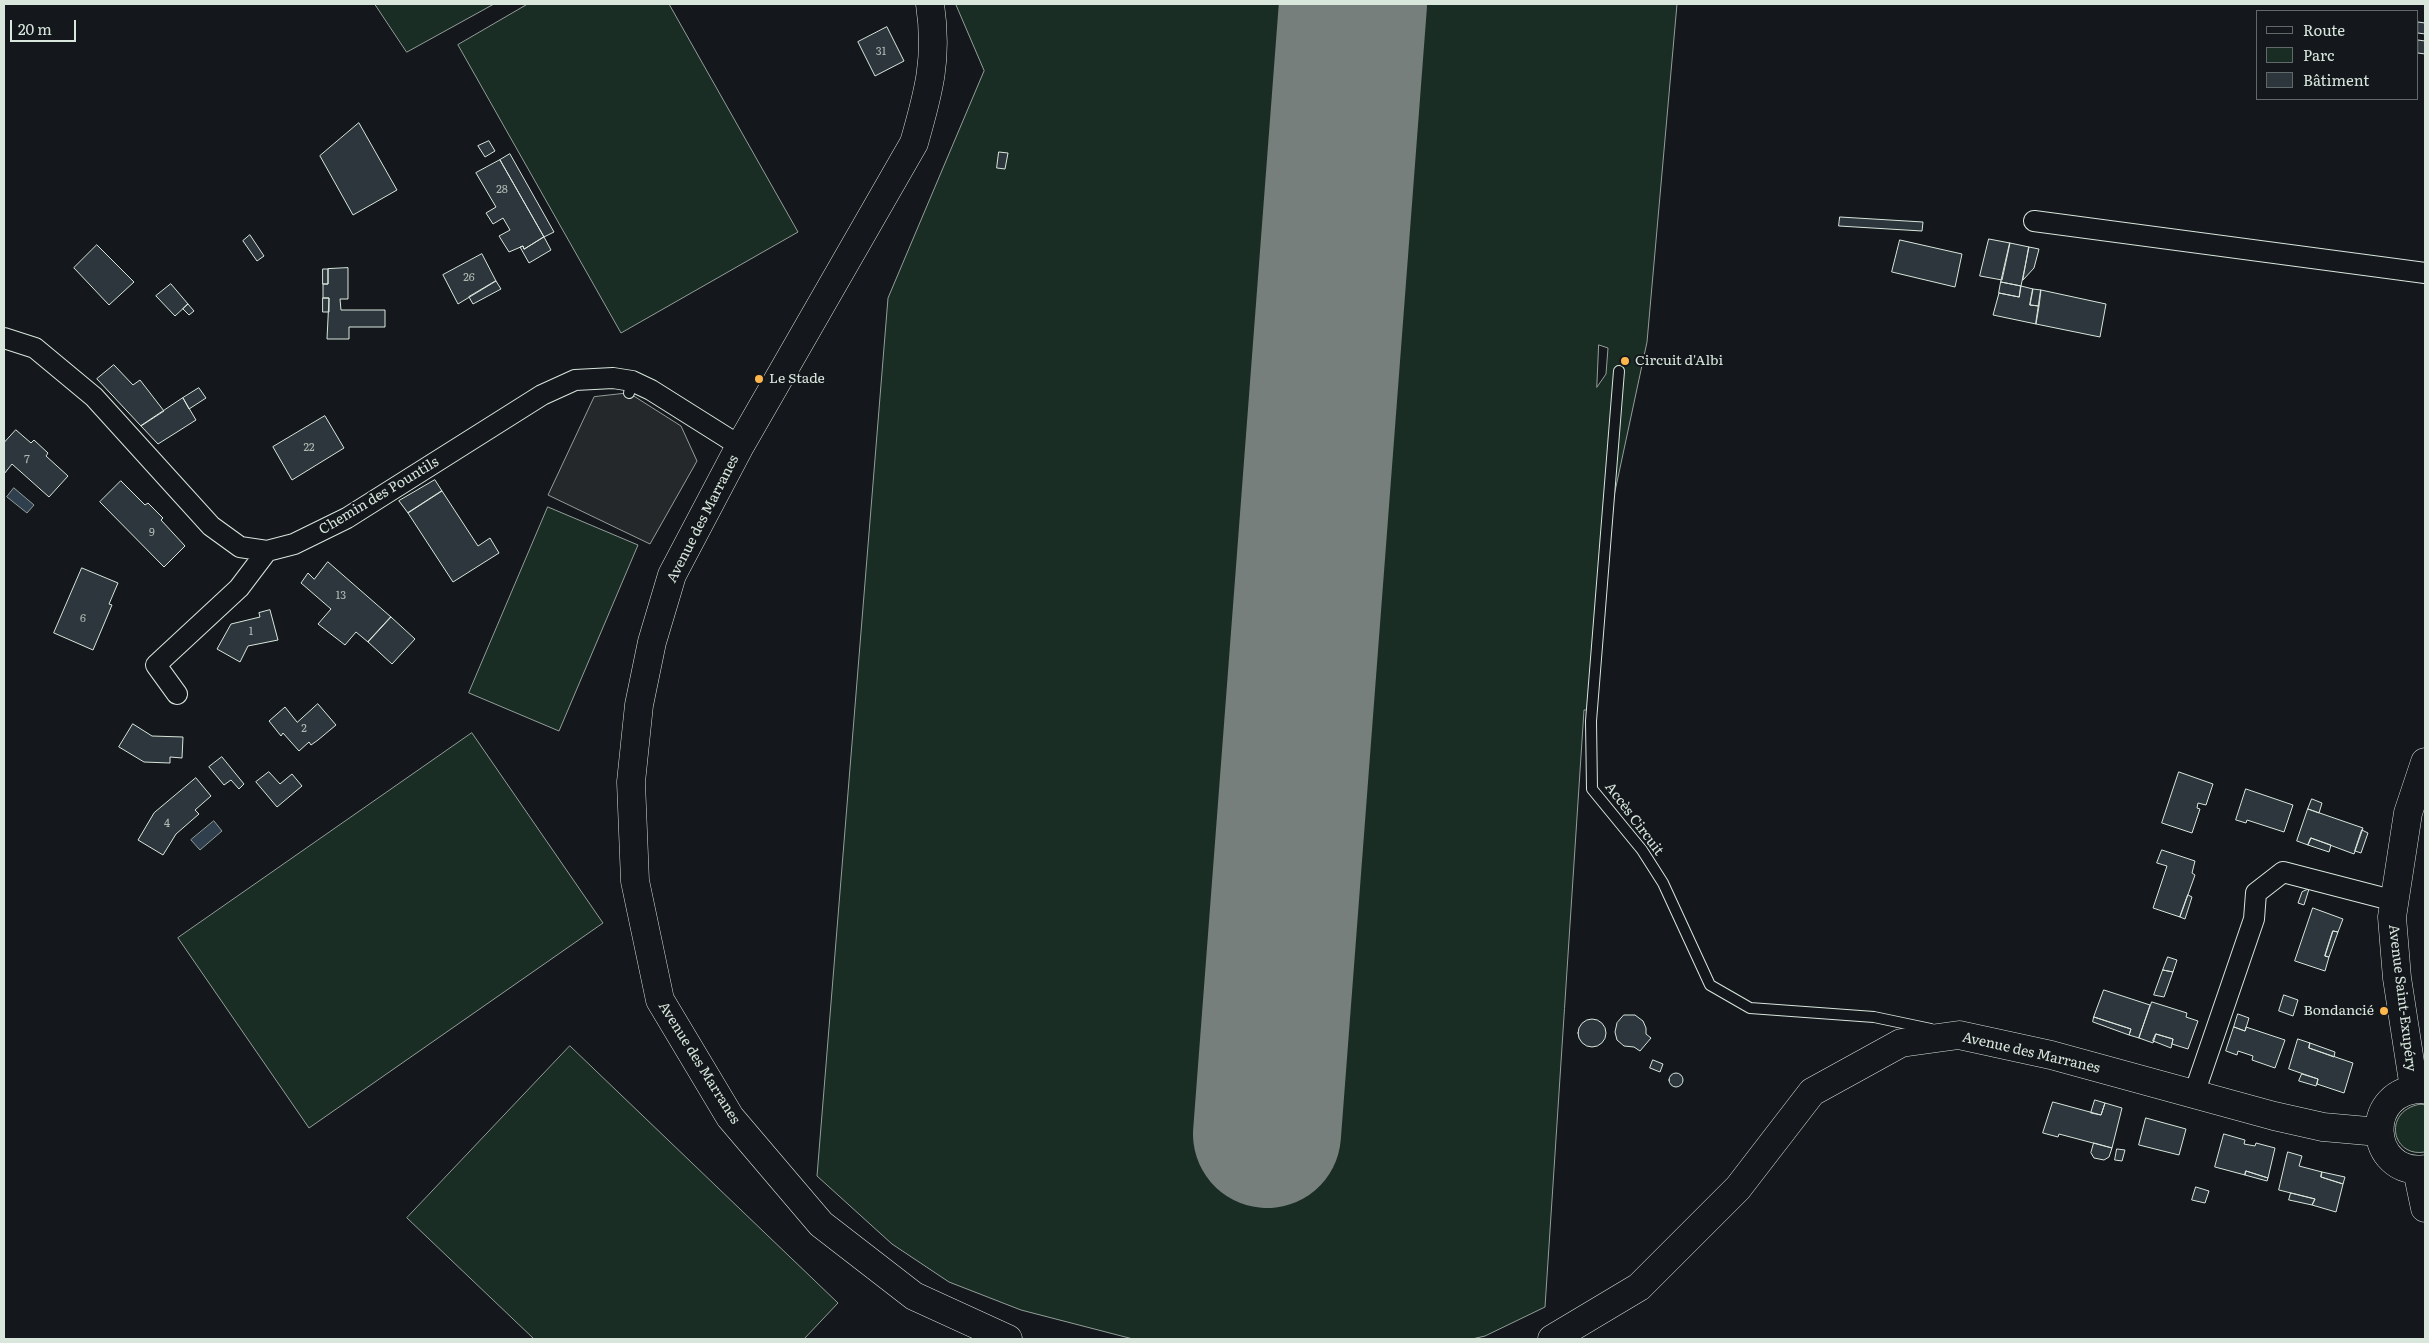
<!DOCTYPE html>
<html>
<head>
<meta charset="utf-8">
<style>
  body { margin:0 }
  #map { position:relative; width:2429px; height:1343px; overflow:hidden; background:#14181c; font-family:Literata,serif }
  canvas { display:block }
  .frame { position:absolute; inset:0; border:5px solid #d8e6dc; pointer-events:none }
  .legend { position:absolute; left:2256px; top:10px; width:162px; height:90px; box-sizing:border-box; background:#14181c; border:1px solid #626a69; margin:0; padding:6px 9px; list-style:none; font-size:15px; color:#d8e6dc }
  .legend li { display:flex; align-items:center; gap:10px; height:25px }
  .legend b { width:25px; border:1px solid #626a69 }
  .scale { position:absolute; left:10px; top:20px; width:66px; height:22px; box-sizing:border-box; border:2px solid #d8e6dc; border-top:0; padding-left:6px; font-size:15px; line-height:18px; white-space:nowrap; color:#d8e6dc; -webkit-text-stroke:4px #14181c; paint-order:stroke }
</style>
</head>
<body>
<div id="map">
<canvas width="2429" height="1343"></canvas>
<div class="frame"></div>
<ul class="legend">
<li><b style="height:6px;background:#14181c"></b>Route</li>
<li><b style="height:14px;background:#1a2d24"></b>Parc</li>
<li><b style="height:14px;background:#2c363c"></b>Bâtiment</li>
</ul>
<div class="scale">20 m</div>
</div>
<script>
const ctx = document.querySelector('canvas').getContext('2d');
ctx.lineJoin = 'round';
function fillPath(path, color) { ctx.fillStyle = color; ctx.fill(path, 'evenodd'); }
function trace(path, color, width, dash) { ctx.strokeStyle = color; ctx.lineWidth = width; ctx.lineCap = dash ? 'butt' : 'round'; ctx.setLineDash(dash || []); ctx.stroke(path); }
function drawText(font, color, halo, rows, align = 'center') {
  ctx.font = font + ' Literata,serif'; ctx.lineWidth = 4; ctx.setLineDash([]); ctx.textBaseline = 'middle'; ctx.strokeStyle = halo; ctx.fillStyle = color; for (const [text, x, y, turn = 0] of rows) {
    ctx.save(); ctx.translate(x, y); ctx.rotate((+turn || 0) * Math.PI / 180); ctx.textAlign = isNaN(turn) ? turn : align; if (halo) ctx.strokeText(text, 0, 0); ctx.fillText(text, 0, 0); ctx.restore();
  }
}
const green = new Path2D(`
  M 375,4 L 494,4 L 407,52 Z
  M 528,4 L 669,4 L 798,232 L 621,333 L 458,45 Z
  M 956,4 L 1677,4 L 1647,342 L 1614,496 L 1596,710 L 1584,710 L 1545,1307 L 1485,1336 L 1472,1339 L 1133,1339 L 1021,1310 L 949,1282 L 892,1244 L 817,1176 L 888,298 L 984,71 ZM 1279,299 L 1381,305 L 1317,1139 L 1214,1129 ZM 1599,345 L 1608,348 L 1606,374 L 1597,387 Z
  M 548,507 L 638,545 L 559,731 L 469,693 Z
  M 472,733 L 603,923 L 309,1128 L 178,938 Z
  M 570,1046 L 838,1303 L 804,1339 L 534,1339 L 407,1218 Z
  M 2421,1104 L 2425,1105 L 2425,1152 C 2391,1158 2382,1110 2421,1104 Z`);
fillPath(green, '#1a2d24');
trace(green, '#939e99', 1);
const parking = new Path2D(`
  M 629,393 L 681,426 L 697,461 L 650,544 L 548,495 L 594,397 Z`);
fillPath(parking, '#24282b');
trace(parking, '#939e99', 1);
const water = new Path2D(`
  M 14,488 L 34,505 L 27,513 L 7,497 Z
  M 214,821 L 222,831 L 200,850 L 191,840 Z`);
fillPath(water, '#2f3f4d');
trace(water, '#939e99', 1);
trace(new Path2D(`
  M 1267,1134 L 1353,4`), '#767f7c', 148);
const building = new Path2D(`
  M 2418,22 L 2425,23 L 2425,34 L 2418,33 Z
  M 887,27 L 904,61 L 875,76 L 858,42 Z
  M 2418,40 L 2425,41 L 2425,54 L 2418,53 Z
  M 359,123 L 397,190 L 353,215 L 320,156 Z
  M 489,141 L 495,151 L 485,157 L 478,146 Z
  M 999,152 L 1008,153 L 1005,169 L 997,168 Z
  M 510,154 L 554,232 L 544,237 L 500,160 Z
  M 500,160 L 544,237 L 524,249 L 523,246 L 509,252 L 499,236 L 510,230 L 503,218 L 493,224 L 486,213 L 496,207 L 476,173 Z
  M 1840,217 L 1923,222 L 1922,231 L 1839,226 Z
  M 250,235 L 264,256 L 257,261 L 243,241 Z
  M 544,237 L 551,250 L 529,263 L 520,247 L 523,246 L 524,249 Z
  M 1989,239 L 2010,243 L 2002,280 L 1980,276 Z
  M 1900,240 L 1962,254 L 1955,287 L 1892,272 Z
  M 2010,243 L 2029,247 L 2021,286 L 2001,282 Z
  M 97,245 L 134,282 L 109,305 L 74,268 Z
  M 2029,247 L 2039,249 L 2034,268 L 2023,280 Z
  M 482,254 L 496,281 L 458,304 L 443,275 Z
  M 348,268 L 348,299 L 340,299 L 341,310 L 385,310 L 385,327 L 349,327 L 349,339 L 327,339 L 329,298 L 323,298 L 323,284 L 328,284 L 328,269 Z
  M 323,269 L 328,269 L 328,284 L 323,284 Z
  M 496,281 L 501,289 L 473,304 L 469,297 Z
  M 2001,282 L 2021,286 L 2019,297 L 1999,293 Z
  M 171,284 L 188,304 L 175,316 L 156,296 Z
  M 2021,286 L 2033,289 L 2030,305 L 2039,306 L 2036,324 L 1993,315 L 1999,293 L 2019,297 Z
  M 2033,289 L 2041,290 L 2039,306 L 2030,305 Z
  M 2041,290 L 2106,304 L 2100,337 L 2036,324 Z
  M 323,298 L 329,298 L 329,312 L 323,312 Z
  M 188,304 L 194,311 L 189,315 L 183,309 Z
  M 114,365 L 133,385 L 140,380 L 164,411 L 141,426 L 97,379 Z
  M 199,388 L 206,398 L 189,409 L 183,398 Z
  M 183,398 L 196,420 L 158,444 L 141,426 Z
  M 325,416 L 344,448 L 292,480 L 273,447 Z
  M 16,430 L 31,443 L 34,440 L 48,453 L 46,456 L 68,476 L 49,497 L 12,464 L 4,474 L 4,443 Z
  M 435,480 L 442,491 L 408,513 L 399,501 Z
  M 121,481 L 145,505 L 148,503 L 163,518 L 161,520 L 185,546 L 164,567 L 100,502 Z
  M 442,491 L 478,546 L 490,538 L 499,553 L 453,582 L 408,513 Z
  M 328,562 L 391,617 L 368,642 L 356,632 L 345,645 L 318,624 L 331,609 L 301,583 L 308,573 L 314,579 Z
  M 82,568 L 118,583 L 109,604 L 112,605 L 93,650 L 54,633 Z
  M 270,610 L 278,640 L 248,646 L 240,662 L 217,649 L 231,624 L 260,617 L 259,613 Z
  M 391,617 L 415,639 L 392,664 L 368,642 Z
  M 318,704 L 336,725 L 318,740 L 311,745 L 309,742 L 299,751 L 283,733 L 281,736 L 269,721 L 285,707 L 297,722 Z
  M 133,724 L 152,736 L 183,737 L 182,758 L 170,757 L 170,763 L 144,762 L 119,747 Z
  M 222,757 L 244,784 L 239,789 L 231,780 L 224,785 L 209,767 Z
  M 269,772 L 280,784 L 292,774 L 302,786 L 277,807 L 256,782 Z
  M 2179,772 L 2213,784 L 2206,805 L 2198,803 L 2197,808 L 2200,809 L 2192,833 L 2162,823 Z
  M 196,778 L 211,796 L 195,810 L 199,814 L 176,834 L 163,855 L 138,840 L 154,813 Z
  M 2246,789 L 2293,805 L 2284,832 L 2247,820 L 2246,823 L 2236,820 Z
  M 2312,799 L 2322,803 L 2319,813 L 2308,809 Z
  M 2308,809 L 2363,828 L 2354,854 L 2311,838 L 2308,845 L 2297,841 Z
  M 2362,830 L 2368,833 L 2361,853 L 2355,851 Z
  M 2311,838 L 2331,845 L 2329,852 L 2308,845 Z
  M 2162,850 L 2195,861 L 2192,873 L 2195,875 L 2180,917 L 2153,908 L 2167,866 L 2157,863 Z
  M 2309,889 L 2304,905 L 2298,903 L 2302,892 Z
  M 2188,895 L 2192,897 L 2185,919 L 2180,917 Z
  M 2313,908 L 2343,919 L 2338,932 L 2333,931 L 2325,956 L 2329,957 L 2325,971 L 2295,961 Z
  M 2333,931 L 2338,932 L 2329,957 L 2325,956 Z
  M 2168,957 L 2177,960 L 2173,972 L 2163,970 Z
  M 2163,970 L 2173,972 L 2164,997 L 2154,995 Z
  M 2104,990 L 2150,1005 L 2139,1038 L 2129,1035 L 2131,1029 L 2094,1017 Z
  M 2284,995 L 2298,1000 L 2293,1016 L 2279,1011 Z
  M 2152,1002 L 2187,1013 L 2186,1017 L 2198,1021 L 2188,1049 L 2172,1044 L 2173,1039 L 2156,1034 L 2153,1043 L 2139,1038 Z
  M 2238,1014 L 2249,1018 L 2245,1031 L 2234,1027 Z
  M 1624,1015 L 1635,1015 L 1643,1021 L 1646,1028 L 1646,1034 L 1651,1038 L 1640,1051 L 1634,1047 L 1624,1046 L 1617,1040 L 1615,1032 L 1617,1023 Z
  M 2094,1017 L 2131,1029 L 2129,1035 L 2093,1022 Z
  M1578 1033a14 14 0 1 1 28 0a14 14 0 1 1-28 0Z
  M 2234,1027 L 2245,1031 L 2246,1027 L 2285,1040 L 2275,1068 L 2252,1060 L 2253,1056 L 2238,1051 L 2237,1055 L 2226,1051 Z
  M 2156,1034 L 2173,1039 L 2171,1048 L 2153,1041 Z
  M 2298,1039 L 2310,1043 L 2309,1048 L 2353,1063 L 2344,1093 L 2317,1084 L 2318,1079 L 2289,1069 Z
  M 2310,1043 L 2335,1052 L 2334,1057 L 2309,1048 Z
  M 1653,1060 L 1663,1064 L 1660,1072 L 1650,1068 Z
  M1669 1080a7 7 0 1 1 14 0a7 7 0 1 1-14 0Z
  M 2302,1074 L 2318,1079 L 2316,1086 L 2299,1081 Z
  M 2095,1100 L 2105,1103 L 2101,1115 L 2091,1113 Z
  M 2053,1102 L 2101,1115 L 2105,1103 L 2122,1108 L 2112,1148 L 2059,1134 L 2058,1137 L 2043,1133 Z
  M 2146,1118 L 2186,1129 L 2179,1155 L 2139,1145 Z
  M 2224,1134 L 2245,1140 L 2244,1144 L 2255,1146 L 2256,1143 L 2275,1148 L 2268,1178 L 2246,1171 L 2245,1175 L 2215,1167 Z
  M 2094,1143 L 2112,1148 L 2109,1157 L 2104,1160 L 2094,1158 L 2091,1153 Z
  M 2117,1149 L 2125,1150 L 2122,1161 L 2115,1160 Z
  M 2288,1152 L 2302,1156 L 2299,1166 L 2322,1172 L 2321,1177 L 2343,1184 L 2336,1212 L 2312,1205 L 2315,1199 L 2279,1190 Z
  M 2246,1171 L 2268,1178 L 2267,1181 L 2245,1175 Z
  M 2322,1172 L 2345,1177 L 2343,1184 L 2321,1177 Z
  M 2196,1187 L 2209,1191 L 2205,1203 L 2192,1200 Z
  M 2291,1193 L 2315,1199 L 2312,1205 L 2289,1200 Z`);
fillPath(building, '#2c363c');
trace(building, '#d8e6dc', 1);
const lane = new Path2D(`
  M 1619,371 L 1591,721 L 1592,789 L 1642,850 L 1663,883 L 1710,985 L 1750,1008 L 1874,1017 L 1931,1029
  M 629,393 L 632,381`);
const street = new Path2D(`
  M 2034,221 L 2425,273
  M 4,338 L 35,348 L 94,397 L 211,526 L 240,547 L 267,551 L 294,544 L 347,518 L 542,395 L 575,380 L 613,378 L 632,381 L 651,390 L 740,446
  M 177,694 L 156,665 L 239,588 L 267,551
  M 2194,1094 L 2254,919 L 2256,893 L 2283,872 L 2395,901`);
const secondary = new Path2D(`
  M 930,4 C 938,58 929,91 914,143 L 740,446 L 672,575 L 652,642 L 639,705 L 631,782 L 635,881 L 660,1000 L 730,1117 L 821,1224 L 914,1296 L 1008,1339
  M 2414,1088 L 2397,978 L 2392,917 L 2408,813 L 2425,762
  M 2425,1089 C 2361,1087 2368,1177 2425,1169
  M 2417,1170 L 2425,1208
  M 1552,1339 L 1639,1287 L 1738,1188 L 1812,1092 L 1901,1043 L 1959,1035 L 2051,1055 L 2274,1116 L 2323,1127 L 2379,1132`);
trace(lane, '#d8e6dc', 12);
trace(street, '#d8e6dc', 22);
trace(secondary, '#d8e6dc', 29);
trace(lane, '#14181c', 10);
trace(street, '#14181c', 20);
trace(secondary, '#14181c', 28);
for (const [x, y, r, color] of [
  [1625,361,5,"#ffb74d"],
  [759,379,5,"#ffb74d"],
  [2384,1011,5,"#ffb74d"]
]) { const dot = new Path2D(); dot.arc(x, y, r, 0, 2 * Math.PI); ctx.fillStyle = color; ctx.fill(dot); trace(dot, '#14181c', 2); }
drawText('11px', '#adbab4', null, [
  ["31",881,52],
  ["28",502,190],
  ["26",469,278],
  ["22",309,448],
  ["7",27,460],
  ["9",152,533],
  ["13",341,596],
  ["6",83,619],
  ["1",251,632],
  ["2",304,729],
  ["4",167,824]
]);
drawText('14px', '#d8e6dc', '#14181c', [
  ["Circuit d'Albi",1635,361],
  ["Le Stade",769,379],
  ["Bondancié",2374,1011,"right"]
], 'left');
drawText('14px', '#d8e6dc', '#14181c', [
  ["Chemin des Pountils",379,496,-31],
  ["Avenue des Marranes",703,519,-63],
  ["Accès Circuit",1634,819,53],
  ["Avenue Saint-Exupéry",2402,998,83],
  ["Avenue des Marranes",2031,1053,13],
  ["Avenue des Marranes",699,1063,58]
]);
</script>
</body>
</html>
